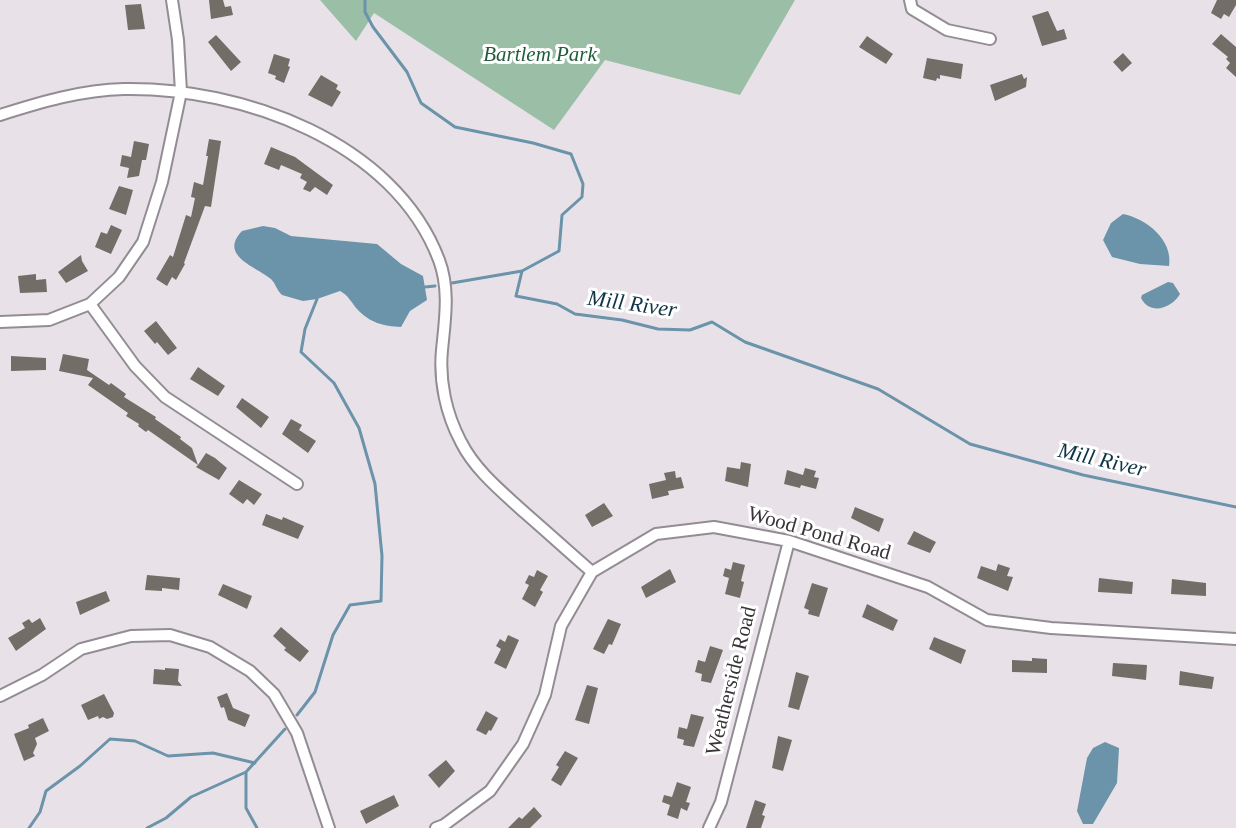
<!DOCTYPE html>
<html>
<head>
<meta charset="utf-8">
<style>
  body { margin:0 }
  canvas { display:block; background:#e8e2e8 }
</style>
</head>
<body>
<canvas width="1236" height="828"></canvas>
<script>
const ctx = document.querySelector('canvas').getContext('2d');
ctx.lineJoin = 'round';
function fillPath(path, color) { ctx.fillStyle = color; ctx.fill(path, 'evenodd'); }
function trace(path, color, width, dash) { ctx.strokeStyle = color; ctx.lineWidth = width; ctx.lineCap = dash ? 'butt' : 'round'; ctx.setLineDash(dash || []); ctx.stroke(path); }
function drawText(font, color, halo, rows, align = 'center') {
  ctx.font = font + ' "Times New Roman",serif'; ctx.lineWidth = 6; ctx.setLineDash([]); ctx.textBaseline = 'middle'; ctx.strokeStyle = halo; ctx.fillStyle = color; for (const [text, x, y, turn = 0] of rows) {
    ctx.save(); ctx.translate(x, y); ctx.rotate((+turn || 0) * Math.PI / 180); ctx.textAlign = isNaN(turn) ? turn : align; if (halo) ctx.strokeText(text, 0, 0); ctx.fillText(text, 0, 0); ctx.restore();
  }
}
fillPath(new Path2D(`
  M 320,0 L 795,0 L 740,95 L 605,60 L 554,130 L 374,13 L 356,41 Z`), '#9bbea6');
fillPath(new Path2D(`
  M 1123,214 C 1147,219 1173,240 1169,266 L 1140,264 L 1112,257 L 1103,240 L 1111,223 Z
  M 263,226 L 275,228 L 291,236 L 377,244 L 401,264 L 423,276 L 427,300 L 410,311 L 401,327 C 383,326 370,323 357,309 C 351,302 348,295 340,291 L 317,299 L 303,301 L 282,295 C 277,291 276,284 271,279 C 257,267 218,256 242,231 Z
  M 1168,282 L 1173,283 L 1180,294 C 1172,308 1150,316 1141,298 L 1142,295 Z
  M 1105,742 L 1119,748 L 1117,783 L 1093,824 L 1083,824 L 1077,811 L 1087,758 L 1093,748 Z`), '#6b93aa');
trace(new Path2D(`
  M 365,0 L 365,12 L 373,27 L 407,72 L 421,103 L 455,127 L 533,143 L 571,154 L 583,184 L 582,197 L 562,215 L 559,251 L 522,271 L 516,296 L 557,304 L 575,314 L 622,320 L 658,329 L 690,330 L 712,322 L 745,342 L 878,389 L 970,444 L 1083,475 L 1236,507
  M 452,283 L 522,271
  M 425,287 L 435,286
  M 297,715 L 315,692 L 333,635 L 350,605 L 381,601 L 382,556 L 375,484 L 359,428 L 334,383 L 301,352 L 305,329 L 317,299
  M 246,773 L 246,808 L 257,828
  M 29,828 L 40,812 L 46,791 L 80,766 L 110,739 L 135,741 L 168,756 L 213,753 L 255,763
  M 147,828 L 166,818 L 191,797 L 246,772 L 285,729`), '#6b93aa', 3);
fillPath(new Path2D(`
  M 209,0 L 223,0 L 225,7 L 231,6 L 233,15 L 211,19 Z
  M 1217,0 L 1236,0 L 1236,5 L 1229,17 L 1224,14 L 1221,19 L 1211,13 Z
  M 141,4 L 145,29 L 128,30 L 125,5 Z
  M 1048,11 L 1057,31 L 1064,29 L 1067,39 L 1042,46 L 1032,16 Z
  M 1221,34 L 1236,47 L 1236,77 L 1226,68 L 1230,63 L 1226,59 L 1228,57 L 1212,44 Z
  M 216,35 L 241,62 L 231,71 L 208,42 Z
  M 867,36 L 893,54 L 886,64 L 859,47 Z
  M 1123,53 L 1132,63 L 1122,72 L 1113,62 Z
  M 274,54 L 290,59 L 288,66 L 290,67 L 284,83 L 275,79 L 276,76 L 268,73 Z
  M 927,58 L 963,64 L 961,79 L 940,75 L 940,79 L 937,78 L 936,81 L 923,78 Z
  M 1022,74 L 1024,79 L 1027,77 L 1026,87 L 995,101 L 990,85 Z
  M 321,75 L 338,85 L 336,89 L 341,92 L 332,107 L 308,95 Z
  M 209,139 L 221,141 L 211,207 L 205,206 L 184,263 L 185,264 L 176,280 L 172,277 L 167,286 L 156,279 L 170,255 L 173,257 L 186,215 L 191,217 L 195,198 L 191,197 L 194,182 L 203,185 L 208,156 L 206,156 Z
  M 134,141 L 149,144 L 146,160 L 142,160 L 139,176 L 127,178 L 129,168 L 120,166 L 122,155 L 131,157 Z
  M 271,147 L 295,157 L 333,185 L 327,195 L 315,187 L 310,192 L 303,189 L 307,182 L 300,178 L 302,174 L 281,165 L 279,170 L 264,164 Z
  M 119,186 L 133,190 L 126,215 L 109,209 Z
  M 111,225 L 122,230 L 111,254 L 95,247 L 101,232 L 107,234 Z
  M 81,255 L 82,261 L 88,271 L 66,283 L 58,272 Z
  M 36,274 L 36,280 L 46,279 L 47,292 L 20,293 L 18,276 Z
  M 156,321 L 177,348 L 168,355 L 157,342 L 155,344 L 144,331 Z
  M 63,354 L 89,359 L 87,370 L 109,385 L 111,383 L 126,394 L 124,397 L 156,417 L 155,419 L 181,437 L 180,439 L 192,448 L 198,465 L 206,453 L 215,458 L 227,468 L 219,480 L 196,467 L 198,465 L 148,430 L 146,432 L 138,426 L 139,424 L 126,416 L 128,413 L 88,385 L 93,378 L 59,371 Z
  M 11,356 L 46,358 L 46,370 L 11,371 Z
  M 198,367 L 225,386 L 218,396 L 190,379 Z
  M 242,398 L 269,417 L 261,428 L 236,407 Z
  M 291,419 L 302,425 L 299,430 L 316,441 L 308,453 L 282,434 Z
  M 741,462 L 751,464 L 748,487 L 725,481 L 727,467 L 740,469 Z
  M 805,468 L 816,471 L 814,477 L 819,478 L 816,489 L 801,485 L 800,488 L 784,484 L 787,470 L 803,475 Z
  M 675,471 L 676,478 L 681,477 L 684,488 L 668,491 L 669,495 L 652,499 L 649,484 L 666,480 L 664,473 Z
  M 239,480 L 262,494 L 254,505 L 247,499 L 243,504 L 229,494 Z
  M 604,503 L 613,516 L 592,527 L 585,515 Z
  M 855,507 L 884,519 L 879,532 L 851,518 Z
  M 266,514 L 282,520 L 283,517 L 304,526 L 298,539 L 262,525 Z
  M 914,531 L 936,542 L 930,553 L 907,544 Z
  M 733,562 L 745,565 L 741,581 L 744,582 L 740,598 L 725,594 L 729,578 L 723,576 L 725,568 L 731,570 Z
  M 998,564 L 1010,568 L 1007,576 L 1013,577 L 1008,591 L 977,578 L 981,566 L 996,571 Z
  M 670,569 L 676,582 L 646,598 L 641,587 Z
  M 537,570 L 548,576 L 540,590 L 543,592 L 535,607 L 522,599 L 529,585 L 525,583 L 529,575 L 534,577 Z
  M 147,575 L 180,578 L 179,590 L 162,588 L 162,591 L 145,590 Z
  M 1099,578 L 1133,582 L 1132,594 L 1098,592 Z
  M 1172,579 L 1206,583 L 1206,596 L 1171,594 Z
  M 812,583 L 828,588 L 819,617 L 808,614 L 809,610 L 804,608 Z
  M 223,584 L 252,596 L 247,609 L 218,595 Z
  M 106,591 L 110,601 L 80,615 L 76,602 Z
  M 867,604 L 898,620 L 893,631 L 862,617 Z
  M 40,618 L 46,629 L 16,651 L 8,638 L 25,628 L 22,623 L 29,619 L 32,623 Z
  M 608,619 L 621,624 L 612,645 L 609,644 L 604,654 L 593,649 Z
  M 281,627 L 309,651 L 300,662 L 284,650 L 286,648 L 273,636 Z
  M 508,635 L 519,640 L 506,669 L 494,663 L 501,649 L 496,646 L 500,639 L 505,642 Z
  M 934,637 L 966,650 L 961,664 L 929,649 Z
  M 710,646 L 723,650 L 711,683 L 701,681 L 702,674 L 695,672 L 698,660 L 705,662 Z
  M 1032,658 L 1047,659 L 1047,673 L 1012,672 L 1012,660 L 1032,661 Z
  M 1113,663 L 1147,665 L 1146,680 L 1112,676 Z
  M 165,668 L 179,669 L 178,681 L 182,686 L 153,684 L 154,669 L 165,670 Z
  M 1180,671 L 1214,677 L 1212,689 L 1179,685 Z
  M 796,672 L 809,676 L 799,710 L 788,707 Z
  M 587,685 L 598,688 L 589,724 L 575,720 Z
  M 227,693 L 233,708 L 250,715 L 245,727 L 228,720 L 224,707 L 221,708 L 217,697 Z
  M 104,694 L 114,713 L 113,717 L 107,719 L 103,717 L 99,719 L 98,716 L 88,720 L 81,705 Z
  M 486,711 L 498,718 L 491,731 L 489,730 L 486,735 L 476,730 Z
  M 691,714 L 704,717 L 694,747 L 683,745 L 684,740 L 677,738 L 679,727 L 687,729 Z
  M 43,718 L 49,731 L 35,738 L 37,744 L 33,753 L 35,756 L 24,761 L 14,734 L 29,728 L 28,725 Z
  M 778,736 L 792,740 L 783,771 L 772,768 Z
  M 565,751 L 578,758 L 561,786 L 551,780 L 559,767 L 556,765 Z
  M 446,760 L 455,771 L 439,788 L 428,775 Z
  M 677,782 L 691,787 L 686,802 L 690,803 L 687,811 L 681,808 L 678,819 L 667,815 L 670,805 L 662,802 L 664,795 L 672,797 Z
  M 394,795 L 399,806 L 366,824 L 360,811 Z
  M 755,800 L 766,804 L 762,815 L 765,816 L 761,828 L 746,828 Z
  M 534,807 L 542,816 L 530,828 L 508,828 L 519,817 L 522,819 Z`), '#736d68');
const street = new Path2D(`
  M 910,0 L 912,9 L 947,30 L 990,39
  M 0,115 C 41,102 81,90 124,89 C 241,87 394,141 439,260 C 450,289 445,320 442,350 C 439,381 446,414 461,442 C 475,470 501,491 524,512 C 547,532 569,552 592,572
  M 90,304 L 135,366 L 165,397 L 297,484
  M 0,322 L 49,320 L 90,304 L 119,277 L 143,242 L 162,182 L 181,92 L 178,40 L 172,0
  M 0,696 L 42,675 L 81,649 L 131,636 L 170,635 L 210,647 L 250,671 L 274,694 L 297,733 L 329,828
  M 436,828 L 444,825 L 490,791 L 523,744 L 545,695 L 561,626 L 592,572 L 656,534 L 714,527 L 789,541 L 928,587 L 987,620 L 1051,628 L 1236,639
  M 709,828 L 721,802 L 789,541`);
trace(street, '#938d93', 14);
trace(street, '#fff', 10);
drawText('italic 21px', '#205e3b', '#fff', [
  ["Bartlem Park",540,55]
]);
drawText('21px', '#373537', '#fff', [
  ["Wood Pond Road",819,534,16],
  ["Weatherside Road",732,681,-76]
]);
drawText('italic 22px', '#0f3445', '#fff', [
  ["Mill River",632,305,8],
  ["Mill River",1102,461,13]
]);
</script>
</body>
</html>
